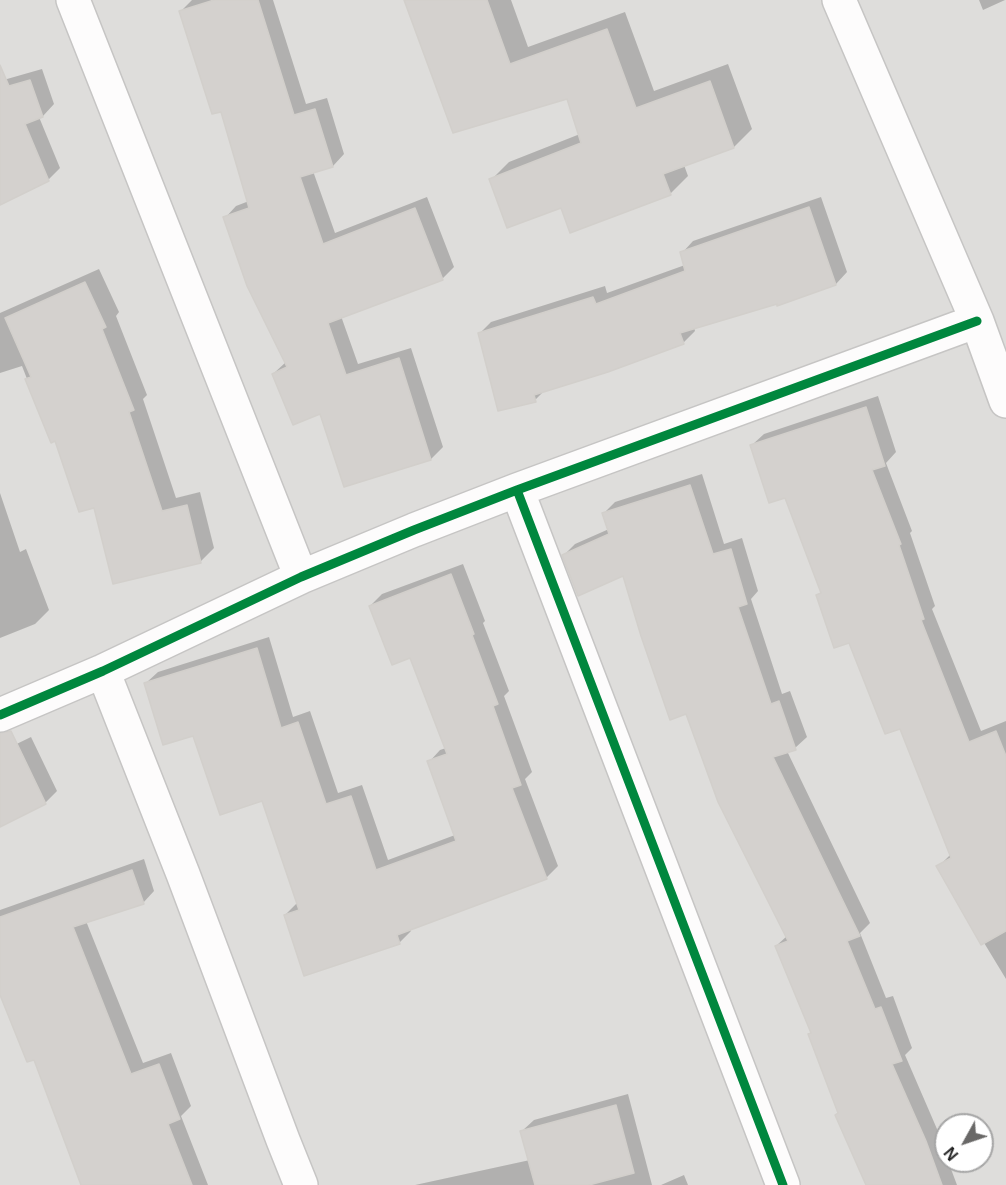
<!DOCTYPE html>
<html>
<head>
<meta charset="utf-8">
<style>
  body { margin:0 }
  #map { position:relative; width:1006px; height:1185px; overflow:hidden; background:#efedea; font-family:Helvetica,sans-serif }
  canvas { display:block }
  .north { position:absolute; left:934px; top:1113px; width:60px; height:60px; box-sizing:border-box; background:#fff; border:2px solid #a6a6a6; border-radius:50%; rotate:230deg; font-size:16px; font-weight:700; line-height:24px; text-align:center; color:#212121 }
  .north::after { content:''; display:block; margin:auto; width:21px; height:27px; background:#696867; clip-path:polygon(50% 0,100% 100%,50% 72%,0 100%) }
</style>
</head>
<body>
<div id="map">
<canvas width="1006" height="1185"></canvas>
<div class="north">N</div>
</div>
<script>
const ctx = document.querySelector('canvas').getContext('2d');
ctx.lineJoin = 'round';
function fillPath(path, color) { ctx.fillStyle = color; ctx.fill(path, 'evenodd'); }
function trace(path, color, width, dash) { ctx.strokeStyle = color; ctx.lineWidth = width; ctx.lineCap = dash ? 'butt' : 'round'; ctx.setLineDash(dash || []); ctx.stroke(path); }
fillPath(new Path2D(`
  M 0,0 L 1006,0 L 1006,1185 L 0,1185 ZM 946,1125 L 982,1125 L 982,1161 L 946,1161 Z`), '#dedddb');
fillPath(new Path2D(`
  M 192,0 L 273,0 L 306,104 L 327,98 L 344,154 L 333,166 L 313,171 L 335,233 L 427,197 L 454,267 L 442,279 L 341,316 L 358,364 L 411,348 L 443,447 L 431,459 L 344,485 L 321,412 L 273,374 L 286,362 L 225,218 L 236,206 L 249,201 L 222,110 L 181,11 Z
  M 406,0 L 511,0 L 528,47 L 625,12 L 654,91 L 728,64 L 752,129 L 734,147 L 684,165 L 688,176 L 670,194 L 561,206 L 491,180 L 509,162 L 580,134 L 567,98 L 454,131 Z
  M 979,0 L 1005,0 L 983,10 Z
  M 42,69 L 54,104 L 43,116 L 39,117 L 60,168 L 48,180 L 0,204 L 0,81 Z
  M 821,197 L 847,272 L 836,284 L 694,327 L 695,331 L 683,343 L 546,389 L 535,400 L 479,334 L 491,322 L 605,286 L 607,293 L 685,265 L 682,253 L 693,241 Z
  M 99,269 L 119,312 L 116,316 L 147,395 L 143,399 L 176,498 L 200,492 L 214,548 L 200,562 L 95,506 L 56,439 L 51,441 L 22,366 L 0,373 L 0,313 Z
  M 878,396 L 896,452 L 886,463 L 912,531 L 910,533 L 935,606 L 932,609 L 981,731 L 1006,721 L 1006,979 L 938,867 L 951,854 L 901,727 L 850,641 L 818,595 L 822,592 L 785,496 L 752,445 L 764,434 Z
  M 702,474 L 724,544 L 742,538 L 758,591 L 751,599 L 782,694 L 790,691 L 807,737 L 795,748 L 787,751 L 870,923 L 860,933 L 886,998 L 893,996 L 912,1048 L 905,1055 L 937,1129 L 946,1154 L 946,1161 L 948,1161 L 957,1185 L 870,1185 L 839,1112 L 810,1034 L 812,1032 L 776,946 L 787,936 L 624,574 L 564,555 L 575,544 L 609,529 L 604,513 L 615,502 Z
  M 0,493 L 20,552 L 26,549 L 49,610 L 35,624 L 0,638 Z
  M 463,564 L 485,621 L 483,623 L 509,691 L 504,696 L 532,772 L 525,779 L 558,866 L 546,878 L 410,929 L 411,931 L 399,943 L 285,915 L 298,902 L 263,799 L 194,734 L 146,683 L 158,672 L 269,637 L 293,717 L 310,711 L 338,793 L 362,785 L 388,860 L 455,835 L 429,762 L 440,750 L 446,748 L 411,657 L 370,606 L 382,594 Z
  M 31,737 L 57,791 L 45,803 L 0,825 L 0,752 Z
  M 144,859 L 154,891 L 143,903 L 86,921 L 143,1063 L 171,1053 L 191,1106 L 181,1116 L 208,1185 L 100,1185 L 0,991 L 0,910 Z
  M 628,1094 L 652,1185 L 415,1185 L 530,1160 L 522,1131 L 534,1120 Z
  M 684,1175 L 688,1185 L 661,1185 Z`), '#0003');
const building = new Path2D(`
  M 214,0 L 258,0 L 294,115 L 315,109 L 333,167 L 300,177 L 323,244 L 415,208 L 443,280 L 328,323 L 346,375 L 399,358 L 431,460 L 344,487 L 320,414 L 293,425 L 272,374 L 287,367 L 247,286 L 223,217 L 249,208 L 221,112 L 212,114 L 179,11 Z
  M 404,0 L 487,0 L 510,64 L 607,29 L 636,108 L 710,81 L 734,148 L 663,174 L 671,195 L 570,233 L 561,208 L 507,228 L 489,179 L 581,143 L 567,99 L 453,133 Z
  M 0,65 L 9,86 L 30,80 L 43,117 L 25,124 L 49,181 L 0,205 Z
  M 809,207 L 836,285 L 777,306 L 777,304 L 680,333 L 684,344 L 608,372 L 534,395 L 536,402 L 498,411 L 478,333 L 593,297 L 596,304 L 685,271 L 680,252 Z
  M 85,282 L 106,327 L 102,329 L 134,410 L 129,412 L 162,511 L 187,505 L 201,563 L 113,584 L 94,508 L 79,512 L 55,441 L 51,443 L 25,379 L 31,377 L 5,318 Z
  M 866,407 L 885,466 L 872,470 L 901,544 L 899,545 L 924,619 L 921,620 L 969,742 L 996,731 L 1006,756 L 1006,931 L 981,945 L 936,866 L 951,858 L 900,729 L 885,734 L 849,643 L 834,648 L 816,595 L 821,593 L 785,498 L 769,503 L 750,445 Z
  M 690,485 L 713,554 L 731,549 L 747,604 L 738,607 L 771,704 L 779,701 L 796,750 L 773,757 L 860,936 L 847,941 L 875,1009 L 881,1007 L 902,1061 L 892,1064 L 926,1141 L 942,1185 L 866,1185 L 835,1115 L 838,1113 L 808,1034 L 811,1033 L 775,946 L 788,941 L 718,802 L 686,714 L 670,720 L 641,636 L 623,576 L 578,596 L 562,555 L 609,534 L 602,513 Z
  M 451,574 L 474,634 L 472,635 L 498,704 L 493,706 L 521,785 L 512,788 L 547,879 L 397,935 L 400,944 L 304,976 L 284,915 L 299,910 L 262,801 L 220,815 L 193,736 L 163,745 L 144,683 L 257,648 L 281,728 L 298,722 L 326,804 L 351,796 L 376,870 L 456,841 L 427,761 L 447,754 L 410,658 L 392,665 L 369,606 Z
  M 11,731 L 46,804 L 0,827 L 0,733 Z
  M 132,870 L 144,904 L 73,927 L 131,1074 L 159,1064 L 180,1119 L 168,1124 L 192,1185 L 81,1185 L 34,1060 L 27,1062 L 0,995 L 0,917 Z
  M 616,1105 L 634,1173 L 589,1185 L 535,1185 L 520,1131 Z`);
fillPath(building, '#d4d1ce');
trace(building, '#d2cfcb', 1.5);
const minor = new Path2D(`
  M 73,0 L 301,577
  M 839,0 L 977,321 L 1006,401
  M 517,490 L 783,1185
  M 103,671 L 183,874 L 283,1140 L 301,1185
  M 0,715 L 103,671 L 301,577 L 414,530 L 517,490 L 977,321`);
trace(minor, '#c6c5c4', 36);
trace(minor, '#fdfcfc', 33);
trace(new Path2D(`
  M 517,490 L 783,1185
  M 0,715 L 103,671 L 301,577 L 414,530 L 517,490 L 977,321`), '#00873e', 9);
</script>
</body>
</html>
